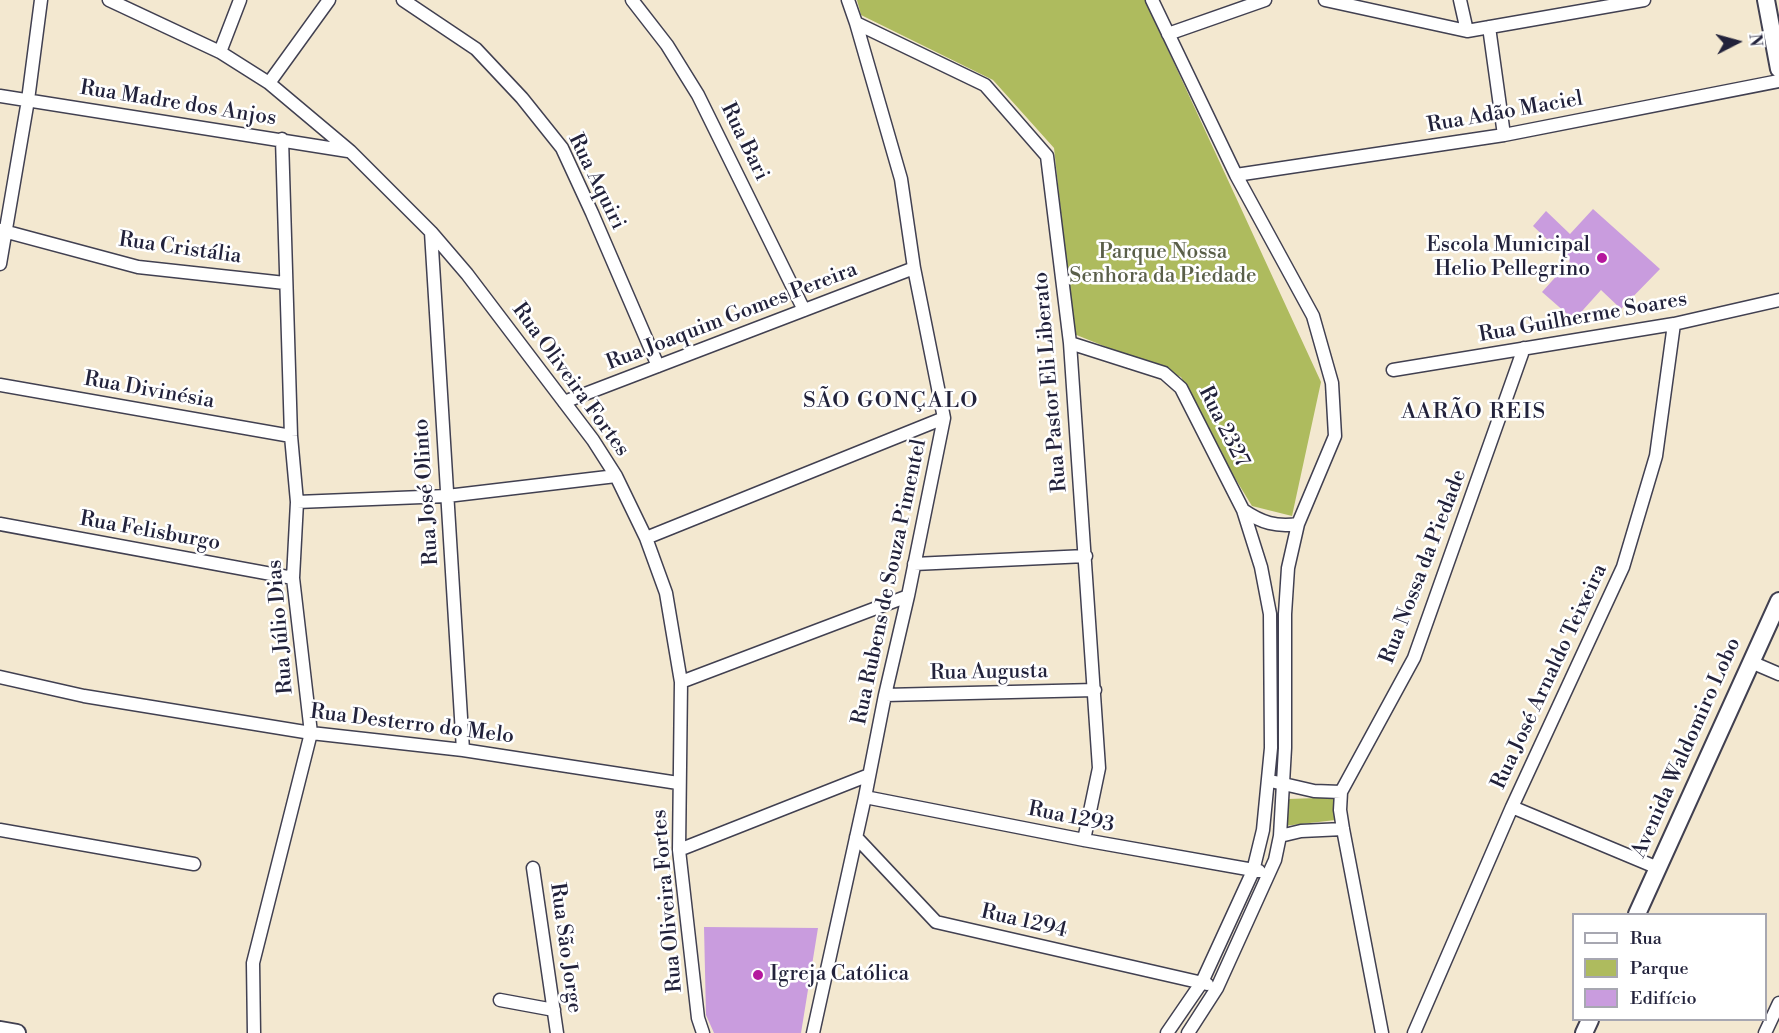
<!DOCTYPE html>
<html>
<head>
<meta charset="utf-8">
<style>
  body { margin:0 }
  #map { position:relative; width:1779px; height:1033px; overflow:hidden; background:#f3e8d0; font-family:"Libre Bodoni",serif }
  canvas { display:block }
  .legend { position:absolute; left:1572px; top:913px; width:195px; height:108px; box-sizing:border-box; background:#fff; border:2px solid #a7a7b1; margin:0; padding:8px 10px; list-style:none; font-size:18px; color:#22223b }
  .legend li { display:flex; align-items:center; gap:12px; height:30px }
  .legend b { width:30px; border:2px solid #a7a7b1 }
  .north { position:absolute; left:1707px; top:12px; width:60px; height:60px; -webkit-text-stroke:4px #fff; paint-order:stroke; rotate:84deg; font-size:16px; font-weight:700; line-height:24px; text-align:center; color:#22223b }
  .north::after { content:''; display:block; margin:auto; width:21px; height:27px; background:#22223b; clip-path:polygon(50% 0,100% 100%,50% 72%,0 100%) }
</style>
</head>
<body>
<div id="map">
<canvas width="1779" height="1033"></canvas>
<ul class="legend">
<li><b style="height:8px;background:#fff"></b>Rua</li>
<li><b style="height:16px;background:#aebb5e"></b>Parque</li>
<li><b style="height:16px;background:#c99cde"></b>Edifício</li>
</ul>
<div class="north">N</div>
</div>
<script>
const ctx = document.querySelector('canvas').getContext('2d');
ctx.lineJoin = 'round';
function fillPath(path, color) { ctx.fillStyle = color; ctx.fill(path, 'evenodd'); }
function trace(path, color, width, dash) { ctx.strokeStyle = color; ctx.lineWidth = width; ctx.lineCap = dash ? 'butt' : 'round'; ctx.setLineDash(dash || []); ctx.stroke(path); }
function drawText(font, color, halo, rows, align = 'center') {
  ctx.font = font + ' "Libre Bodoni",serif'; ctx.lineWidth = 5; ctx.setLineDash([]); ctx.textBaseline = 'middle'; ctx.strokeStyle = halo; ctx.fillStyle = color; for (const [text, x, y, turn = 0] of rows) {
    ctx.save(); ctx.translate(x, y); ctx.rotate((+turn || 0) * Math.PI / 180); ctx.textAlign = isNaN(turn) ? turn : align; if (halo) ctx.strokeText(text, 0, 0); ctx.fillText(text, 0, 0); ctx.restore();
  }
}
fillPath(new Path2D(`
  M 857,0 L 1145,0 L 1321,382 L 1292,516 L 1252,506 L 1230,470 L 1181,377 L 1074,334 L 1054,148 L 993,80 L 861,15 Z
  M 1347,797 L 1344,819 L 1284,826 L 1288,799 Z`), '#aebb5e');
fillPath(new Path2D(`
  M 1593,209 L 1660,269 L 1621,309 L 1601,290 L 1574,320 L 1542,292 L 1570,261 L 1533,226 L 1546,211 L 1570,234 Z
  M 704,927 L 818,928 L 801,1033 L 714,1033 L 706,1015 Z`), '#c99cde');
const street = new Path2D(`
  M 109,0 L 220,52 L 269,83 L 350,151 L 431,232 L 467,274 L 593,440 L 616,476 L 646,538 L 666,593 L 681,682 L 679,850 L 698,1018 L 703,1033
  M 403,0 L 476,49 L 522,98 L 562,148 L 592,213 L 658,366
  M 632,0 L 667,45 L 698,95 L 804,310
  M 1152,0 L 1236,175 L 1313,316 L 1332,383 L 1335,436 L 1298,524 L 1288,568 L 1285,614 L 1285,748 L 1280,836 L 1275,860 L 1217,988 L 1188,1033
  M 1325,0 L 1467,31 L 1644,0
  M 1460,0 L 1467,31
  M 856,23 L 985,85 L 1047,156 L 1070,343 L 1099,768 L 1084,840
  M 1489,27 L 1504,135
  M 1168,34 L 1265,0
  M 220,52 L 240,0
  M 269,83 L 329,0
  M 0,96 L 348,151
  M 1236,175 L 1504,135 L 1779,81
  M 0,230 L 138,267 L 285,283
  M 431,232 L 463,750
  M 0,264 L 28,100 L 41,0
  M 1070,343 L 1164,373 L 1181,388 L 1243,510 L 1261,567 L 1270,614 L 1271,748 L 1263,830 L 1253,871 L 1202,982 L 1167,1033
  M 1393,370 L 1674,324 L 1779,300
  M 0,385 L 291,436
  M 564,402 L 914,268
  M 297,502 L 447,496 L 616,476
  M 1243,510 C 1262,523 1276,527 1298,524
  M 0,524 L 293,578
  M 646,538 L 944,418
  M 914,564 L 1086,556
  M 1751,662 L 1779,674
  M 0,677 L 84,696 L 311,733 L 463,750 L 678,783
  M 681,682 L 908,596
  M 885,695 L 1095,690
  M 1275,782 L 1314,791 L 1341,792
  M 865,797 L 1084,840 L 1259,871
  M 1512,807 L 1658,868
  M 0,830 L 194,864
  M 1280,836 L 1301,831 L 1343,829
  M 856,837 L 936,922 L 1207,984
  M 679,850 L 869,775
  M 533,868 L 557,1033
  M 500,1000 L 554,1010
  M 254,1033 L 253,963 L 311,733 L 293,578 L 297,502 L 291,436 L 282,139
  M 813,1033 L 865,797 L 885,695 L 908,596 L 944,418 L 914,268 L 901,179 L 856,23 L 848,0
  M 1382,1033 L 1343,829 L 1340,810 L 1341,792 L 1414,658 L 1524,348
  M 1414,1033 L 1512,807 L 1623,567 L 1656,456 L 1674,324
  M 1765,1033 L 1779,1003`);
const secondary = new Path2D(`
  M 1766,0 L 1779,69
  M 1637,914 L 1779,601
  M 0,1030 L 17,1033
  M 1584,1033 L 1590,1020`);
trace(street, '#414051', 15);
trace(secondary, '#414051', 20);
trace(street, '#fff', 12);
trace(secondary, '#fff', 16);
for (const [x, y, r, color] of [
  [1602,258,6,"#b5179e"],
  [758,975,6,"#b5179e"]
]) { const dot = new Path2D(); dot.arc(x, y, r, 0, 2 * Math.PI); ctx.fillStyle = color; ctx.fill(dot); trace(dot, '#fff', 2); }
drawText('21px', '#22223b', '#fff', [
  ["Rua Madre dos Anjos",178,104,9],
  ["Rua Adão Maciel",1505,113,-10],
  ["Rua Bari",744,142,64],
  ["Rua Aquiri",596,182,64],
  ["Rua Cristália",180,249,8],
  ["Rua Joaquim Gomes Pereira",732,317,-21],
  ["Rua Guilherme Soares",1583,318,-10],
  ["Rua Oliveira Fortes",570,380,54],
  ["Rua Pastor Eli Liberato",1051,382,-95],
  ["Rua Divinésia",149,391,10],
  ["Rua 2327",1223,427,63],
  ["Rua José Olinto",427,492,-94],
  ["Rua Felisburgo",150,532,10],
  ["Rua Nossa da Piedade",1424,567,-69],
  ["Rua Rubens de Souza Pimentel",890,582,-78],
  ["Rua Júlio Dias",281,627,-95],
  ["Rua Augusta",989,673,-1],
  ["Rua José Arnaldo Teixeira",1550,677,-65],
  ["Rua Desterro do Melo",412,725,7],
  ["Avenida Waldomiro Lobo",1687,748,-66],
  ["Rua 1293",1071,818,11],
  ["Rua Oliveira Fortes",668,901,-95],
  ["Rua 1294",1024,922,13],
  ["Rua São Jorge",565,948,82]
]);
drawText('21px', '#22223b', '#fff', [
  ["Escola Municipal",1590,246],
  ["Helio Pellegrino",1590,270],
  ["Igreja Católica",770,975,"left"]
], 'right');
drawText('21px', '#5a5f49', '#fff', [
  ["Parque Nossa",1163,253],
  ["Senhora da Piedade",1163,277]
]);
ctx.letterSpacing = '1.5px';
drawText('22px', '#22223b', '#fff', [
  ["SÃO GONÇALO",891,402],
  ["AARÃO REIS",1474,413]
]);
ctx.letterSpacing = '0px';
</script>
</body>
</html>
